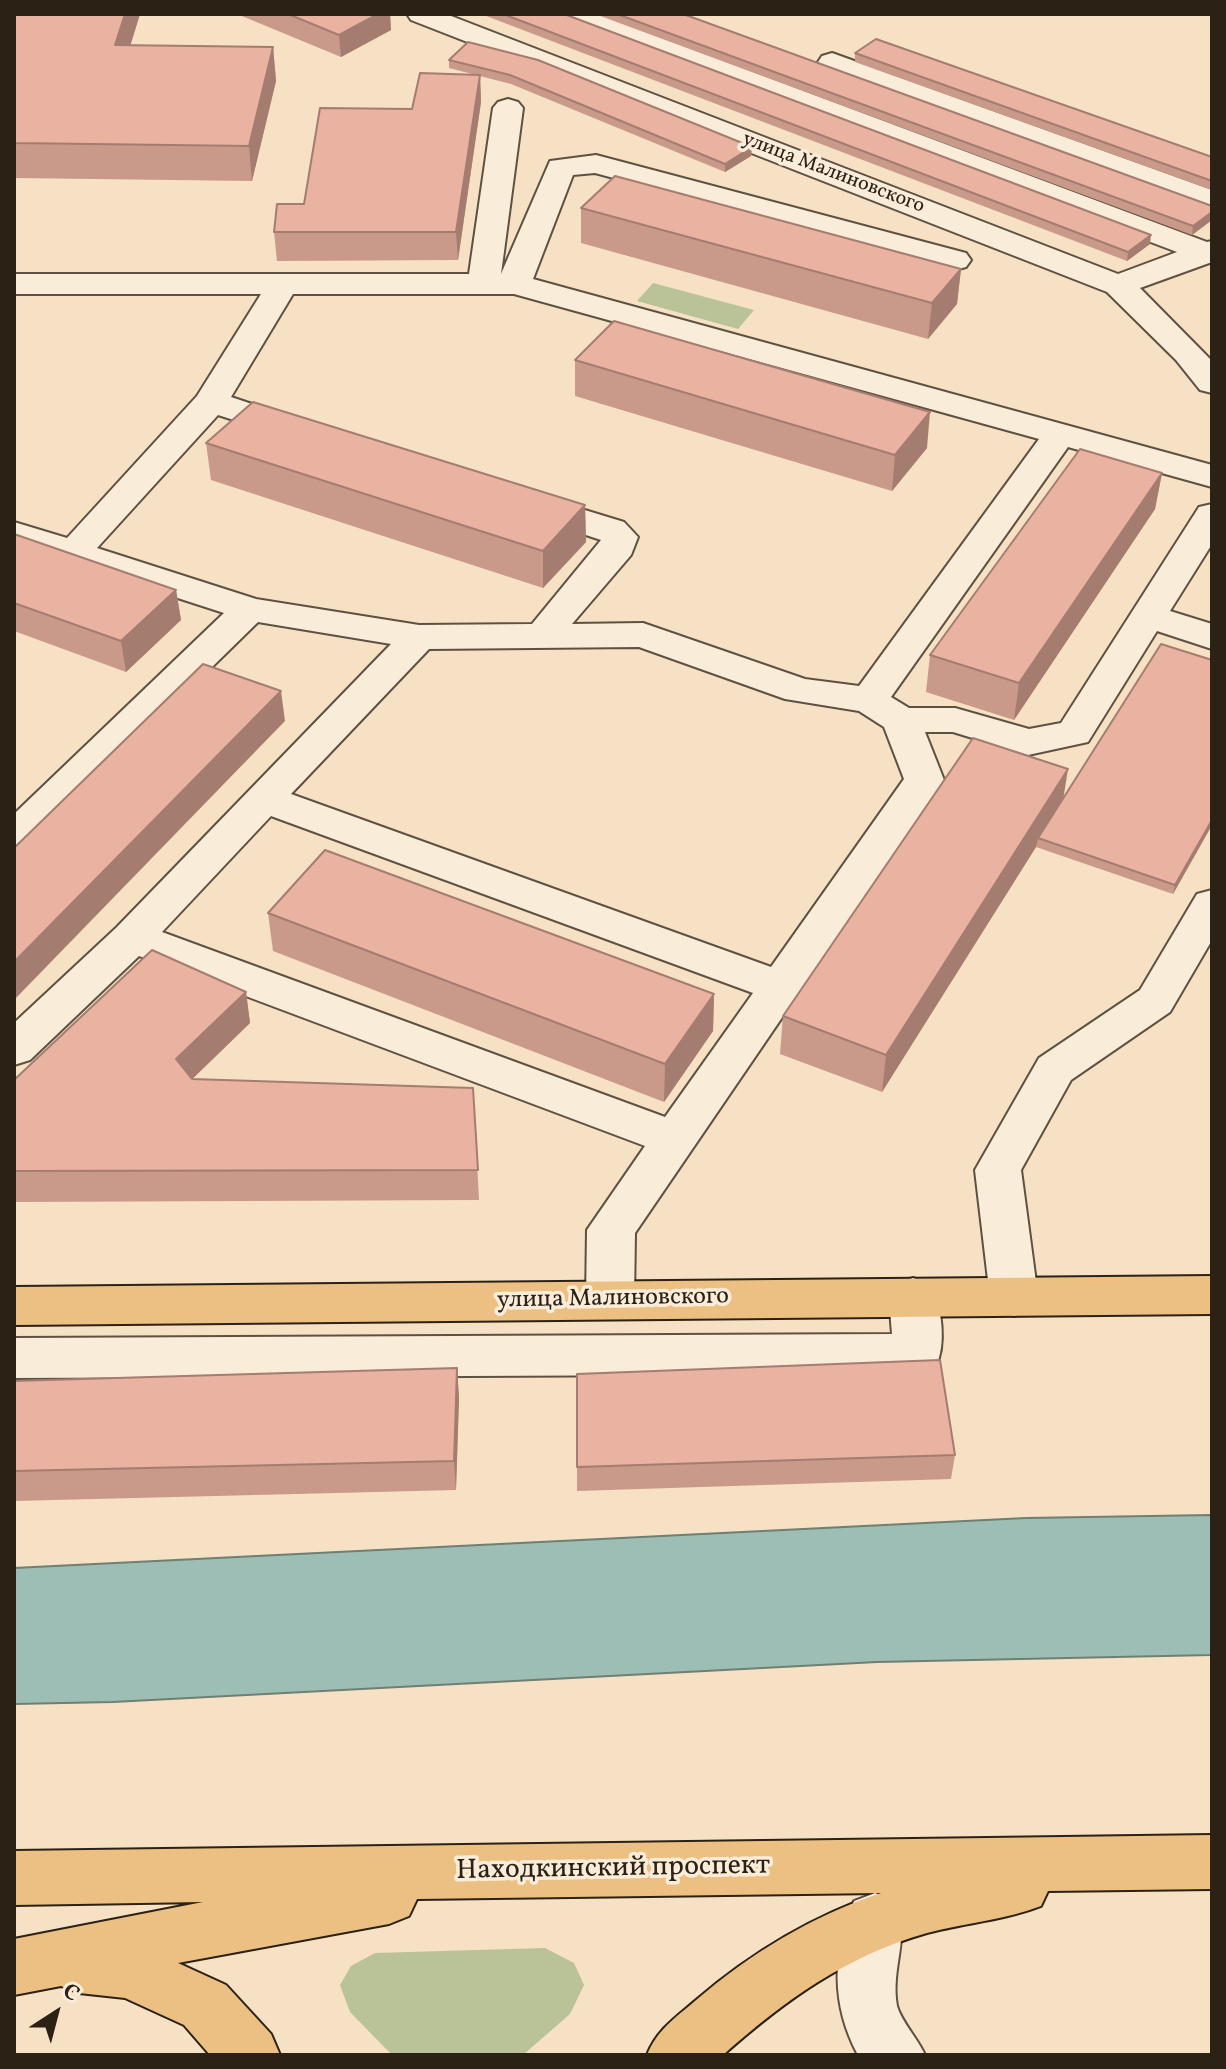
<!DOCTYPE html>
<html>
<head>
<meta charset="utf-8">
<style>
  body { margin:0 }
  #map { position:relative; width:1226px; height:2069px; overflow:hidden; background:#f6e1c5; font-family:Vollkorn,serif }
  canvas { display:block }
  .frame { position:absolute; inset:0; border:16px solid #2b2115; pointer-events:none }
  .north { position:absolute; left:16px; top:1973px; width:80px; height:80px; -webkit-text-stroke:6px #f9ecd9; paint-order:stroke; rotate:36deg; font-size:22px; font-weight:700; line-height:32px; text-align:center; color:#2b2115 }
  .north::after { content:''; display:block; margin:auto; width:28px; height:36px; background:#2b2115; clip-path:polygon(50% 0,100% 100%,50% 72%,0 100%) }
</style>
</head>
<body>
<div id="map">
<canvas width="1226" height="2069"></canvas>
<div class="frame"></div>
<div class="north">С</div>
</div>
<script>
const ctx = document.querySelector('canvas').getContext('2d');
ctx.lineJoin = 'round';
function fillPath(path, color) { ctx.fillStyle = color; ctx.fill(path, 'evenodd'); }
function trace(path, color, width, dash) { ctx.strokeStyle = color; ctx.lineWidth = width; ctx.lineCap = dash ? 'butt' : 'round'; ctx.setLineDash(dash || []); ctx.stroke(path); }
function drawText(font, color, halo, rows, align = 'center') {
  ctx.font = font + ' Vollkorn,serif'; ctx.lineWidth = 7; ctx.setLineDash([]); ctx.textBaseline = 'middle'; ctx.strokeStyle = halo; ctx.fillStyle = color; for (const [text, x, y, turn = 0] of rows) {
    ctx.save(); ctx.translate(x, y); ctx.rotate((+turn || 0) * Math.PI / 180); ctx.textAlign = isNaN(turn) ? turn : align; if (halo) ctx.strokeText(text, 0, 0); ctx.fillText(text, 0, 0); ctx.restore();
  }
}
fillPath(new Path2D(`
  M 653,283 L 754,310 L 738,329 L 637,301 Z
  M 545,1948 L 574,1963 L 584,1985 L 570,2014 L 523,2055 L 392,2055 L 350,2012 L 340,1985 L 351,1966 L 375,1953 Z`), '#b9c397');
const water = new Path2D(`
  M 1212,1515 L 1212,1655 L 877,1662 L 113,1702 L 14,1704 L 14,1568 L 1026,1518 Z`);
fillPath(water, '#9dbeb4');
trace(water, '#6f7f74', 2);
const minor = new Path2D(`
  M 407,14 L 446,14 L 1118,274 L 1177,252 L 562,20 L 558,14 L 598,14 L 1207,242 L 1212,241 L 1212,262 L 1140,288 L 1212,361 L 1212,393 L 1200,390 L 1176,360 L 1107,292 L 411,20 Z
  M 832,53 L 1212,190 L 1212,210 L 822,68 L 818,62 L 822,56 Z
  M 508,99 L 518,102 L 523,108 L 501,274 L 550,161 L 596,155 L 966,253 L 971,260 L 966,267 L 955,270 L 595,173 L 573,175 L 533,279 L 1212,465 L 1212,487 L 1068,447 L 891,697 L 909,708 L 955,708 L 1029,729 L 1061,723 L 1199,507 L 1212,504 L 1212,544 L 1170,611 L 1212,624 L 1212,649 L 1157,631 L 1088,742 L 1028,755 L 953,732 L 925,732 L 944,780 L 635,1233 L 634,1300 L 627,1313 L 610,1319 L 593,1313 L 586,1300 L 587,1230 L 645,1146 L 139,956 L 30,1060 L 14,1065 L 14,1023 L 117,927 L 391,644 L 258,622 L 28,847 L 14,851 L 14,814 L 224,613 L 14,545 L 14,522 L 67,538 L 197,396 L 261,294 L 14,294 L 14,274 L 469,274 L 493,108 L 498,102 ZM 293,294 L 514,294 L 1039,439 L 859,686 L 805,679 L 643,623 L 572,624 L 631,555 L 638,537 L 624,522 L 529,493 L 516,496 L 511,504 L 516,512 L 601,540 L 532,624 L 419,625 L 256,599 L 97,548 L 218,415 L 300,441 L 312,438 L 317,431 L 312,424 L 231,397 ZM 639,647 L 785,699 L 859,711 L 884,727 L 904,779 L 771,967 L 291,794 L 429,649 ZM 271,816 L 753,993 L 665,1117 L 162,932 Z
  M 1212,890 L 1212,940 L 1170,1012 L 1071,1080 L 1021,1170 L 1038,1297 L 1031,1310 L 1014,1316 L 997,1310 L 990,1297 L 975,1170 L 1039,1058 L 1140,990 L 1197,894 Z
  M 913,1278 L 930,1284 C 942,1306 947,1345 935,1368 L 918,1374 L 14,1378 L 14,1338 L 892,1334 L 889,1297 L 896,1284 Z
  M 875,1893 L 896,1901 C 911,1935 890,1968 897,2006 C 901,2021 918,2039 925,2055 L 858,2055 C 831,2005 832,1952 854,1901 Z`);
const major = new Path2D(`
  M 1212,1276 L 1212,1314 L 14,1325 L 14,1287 Z
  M 1212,1835 L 1212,1889 L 1048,1891 L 1041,1906 C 1005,1920 965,1923 927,1933 C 846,1956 785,2000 723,2055 L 647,2055 C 657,2030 675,2018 695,2001 C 751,1953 810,1917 881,1893 L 417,1899 L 409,1916 L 389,1924 L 178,1963 L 226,1985 L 271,2034 L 280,2055 L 210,2055 L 184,2025 L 125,1998 L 79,1993 L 61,1986 L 14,1995 L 14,1939 L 203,1902 L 14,1905 L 14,1851 Z`);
trace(minor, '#5e5141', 4);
trace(major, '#2b2115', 4);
fillPath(minor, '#f9ecd9');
fillPath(major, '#ebc082');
fillPath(new Path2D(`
  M 14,14 L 156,14 L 140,14 L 130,46 L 273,47 L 276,81 L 252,181 L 14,178 Z
  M 237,14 L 390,14 L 391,30 L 341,57 Z
  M 481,14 L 564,14 L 1150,244 L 1127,261 Z
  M 595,14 L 683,14 L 1212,206 L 1212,220 L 1192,235 Z
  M 468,42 L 752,147 L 751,156 L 725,172 L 511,84 L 480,76 L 481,102 L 458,260 L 277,261 L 274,232 L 412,109 L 476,75 L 449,68 L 449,60 Z
  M 855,53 L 1212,157 L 1212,190 L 855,62 Z
  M 581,208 L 961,269 L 957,304 L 928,339 L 581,243 Z
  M 575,360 L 927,448 L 892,491 L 575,396 Z
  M 206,443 L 585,505 L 586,542 L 543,588 L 211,480 Z
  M 1162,473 L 1155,509 L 1014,720 L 926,692 L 930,655 Z
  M 14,534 L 176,590 L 181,620 L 126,672 L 14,631 Z
  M 1212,660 L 1212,825 L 1173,894 L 1036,847 L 882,1092 L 780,1054 L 783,1016 L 1064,797 Z
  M 268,913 L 714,994 L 713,1031 L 664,1102 L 273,951 Z
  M 246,992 L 250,1023 L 192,1079 L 473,1088 L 479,1200 L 14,1202 L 14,1080 Z
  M 457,1368 L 459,1398 L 456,1490 L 14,1501 L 14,1381 Z
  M 577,1374 L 955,1455 L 951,1479 L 577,1491 Z`), '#c9998a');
fillPath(new Path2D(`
  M 125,14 L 140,14 L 120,79 L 115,45 Z
  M 378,14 L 390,14 L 391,30 L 341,57 L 339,35 Z
  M 273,47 L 276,81 L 252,181 L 249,146 Z
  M 480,75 L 481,102 L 458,260 L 456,232 Z
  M 752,147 L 751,156 L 725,172 L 725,164 Z
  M 1212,212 L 1212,220 L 1192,235 L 1193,226 Z
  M 1151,235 L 1150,244 L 1127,261 L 1128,252 Z
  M 961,269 L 957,304 L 928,339 L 932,303 Z
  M 930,412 L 927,448 L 892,491 L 895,455 Z
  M 1162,473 L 1155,509 L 1014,720 L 1019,683 Z
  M 585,505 L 586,542 L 543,588 L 543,551 Z
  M 176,590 L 181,620 L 126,672 L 121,641 Z
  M 281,691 L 285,721 L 14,1000 L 14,962 Z
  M 1068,769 L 1062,807 L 1038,838 L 1036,847 L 882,1092 L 886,1055 Z
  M 1212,820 L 1212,825 L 1173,894 L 1175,885 Z
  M 246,992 L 250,1023 L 181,1090 L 176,1059 Z
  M 714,994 L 713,1031 L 664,1102 L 665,1064 Z
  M 457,1368 L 459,1398 L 456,1490 L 454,1461 Z`), '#a47d70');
const building = new Path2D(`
  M 14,14 L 125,14 L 115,45 L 273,47 L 249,146 L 14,143 Z
  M 288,14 L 378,14 L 339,35 Z
  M 503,14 L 564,14 L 1151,235 L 1128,252 Z
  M 617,14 L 683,14 L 1212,206 L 1212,212 L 1193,226 Z
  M 876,39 L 1212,157 L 1212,181 L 855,53 Z
  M 468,42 L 538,60 L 752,147 L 725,164 L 510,75 L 449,60 Z
  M 420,73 L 480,75 L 456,232 L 274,232 L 277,204 L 304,204 L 320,108 L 412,109 Z
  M 615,176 L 961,269 L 932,303 L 581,208 Z
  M 614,321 L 930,412 L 895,455 L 575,360 Z
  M 253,402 L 585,505 L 543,551 L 206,443 Z
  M 1080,449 L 1162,473 L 1019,683 L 930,655 Z
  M 14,534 L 176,590 L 121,641 L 14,603 Z
  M 1161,644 L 1212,660 L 1212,820 L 1175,885 L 1038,838 Z
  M 203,664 L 281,691 L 14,962 L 14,848 Z
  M 973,738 L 1068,769 L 886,1055 L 783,1016 Z
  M 325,850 L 714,994 L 665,1064 L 268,913 Z
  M 152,950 L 246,992 L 176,1059 L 192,1079 L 473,1088 L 478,1170 L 14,1171 L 14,1080 Z
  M 940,1360 L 955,1455 L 577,1467 L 577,1374 Z
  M 457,1368 L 454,1461 L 14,1471 L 14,1381 Z`);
fillPath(building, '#eab2a0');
trace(building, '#a47d70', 2);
drawText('20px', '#2b2115', '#f9ecd9', [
  ["улица Малиновского",833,174,21]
]);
drawText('24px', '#2b2115', '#f9ecd9', [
  ["улица Малиновского",613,1300,-1]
]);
drawText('28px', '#2b2115', '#f9ecd9', [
  ["Находкинский проспект",613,1870,-1]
]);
</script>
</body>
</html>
